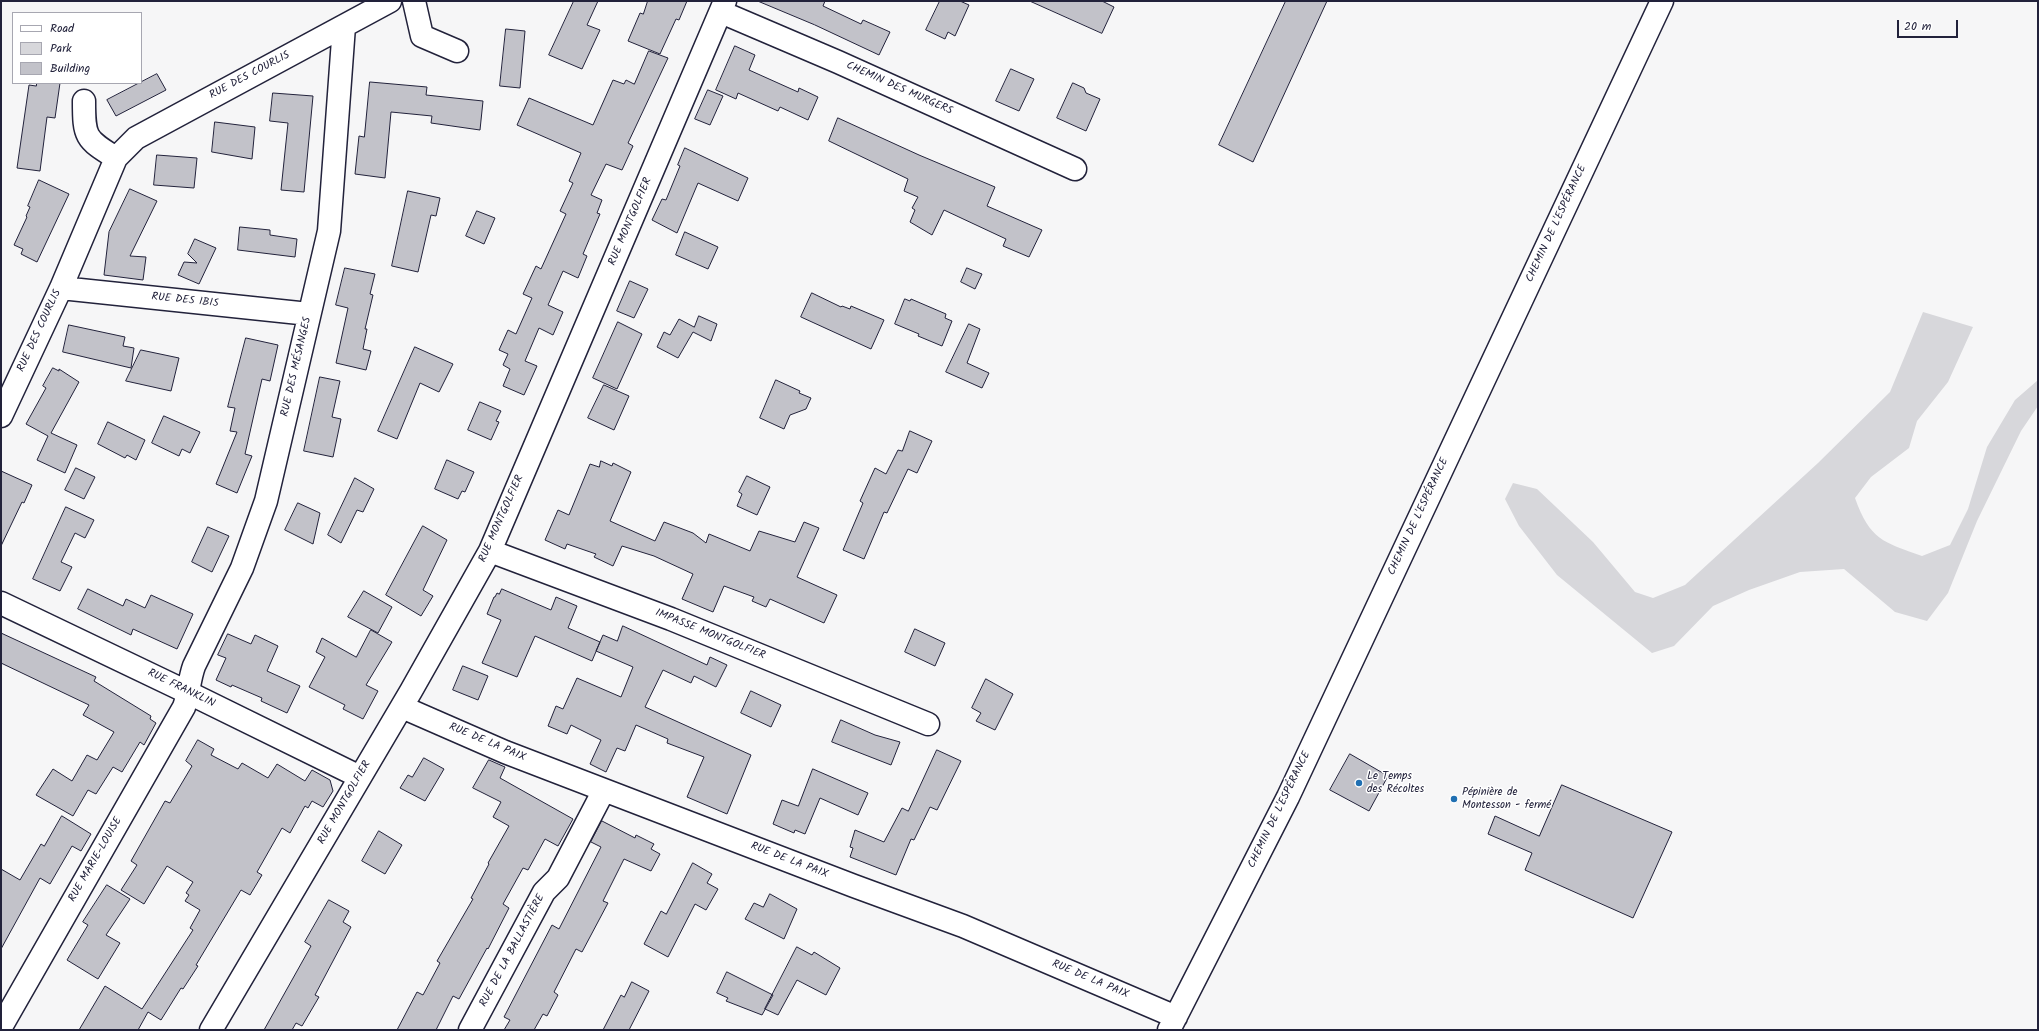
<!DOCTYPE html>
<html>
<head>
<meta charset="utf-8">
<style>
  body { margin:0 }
  #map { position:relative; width:2039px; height:1031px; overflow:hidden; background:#f6f6f7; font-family:Kalam,sans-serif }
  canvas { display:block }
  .frame { position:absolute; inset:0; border:2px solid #22223b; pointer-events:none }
  .legend { position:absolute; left:12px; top:12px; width:130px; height:72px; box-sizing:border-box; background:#fff; border:1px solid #a7a7b1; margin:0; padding:5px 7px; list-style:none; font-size:12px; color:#22223b }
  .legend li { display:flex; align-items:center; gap:8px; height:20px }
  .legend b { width:20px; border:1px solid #a7a7b1 }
  .scale { position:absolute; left:1897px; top:20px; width:61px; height:18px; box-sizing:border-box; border:2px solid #22223b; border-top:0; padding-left:5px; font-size:12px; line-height:14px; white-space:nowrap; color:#22223b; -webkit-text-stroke:3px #fff; paint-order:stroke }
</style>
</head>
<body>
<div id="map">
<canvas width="2039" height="1031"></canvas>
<div class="frame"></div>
<ul class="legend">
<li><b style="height:5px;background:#fff"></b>Road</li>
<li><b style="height:11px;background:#d7d7db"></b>Park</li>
<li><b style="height:11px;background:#c2c2c9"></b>Building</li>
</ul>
<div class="scale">20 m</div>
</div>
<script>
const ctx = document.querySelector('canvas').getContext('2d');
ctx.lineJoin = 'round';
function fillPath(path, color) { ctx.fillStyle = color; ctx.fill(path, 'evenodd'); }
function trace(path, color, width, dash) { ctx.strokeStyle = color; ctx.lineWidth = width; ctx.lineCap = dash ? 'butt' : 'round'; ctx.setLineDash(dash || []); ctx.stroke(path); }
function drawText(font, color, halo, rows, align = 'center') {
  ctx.font = font + ' Kalam,sans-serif'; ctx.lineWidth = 3; ctx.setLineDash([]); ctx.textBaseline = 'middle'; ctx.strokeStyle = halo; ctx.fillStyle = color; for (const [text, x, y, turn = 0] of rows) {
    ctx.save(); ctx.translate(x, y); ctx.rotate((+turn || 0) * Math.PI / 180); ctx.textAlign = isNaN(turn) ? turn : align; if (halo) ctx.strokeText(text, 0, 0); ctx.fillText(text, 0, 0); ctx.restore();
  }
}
fillPath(new Path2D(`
  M 1923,312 L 1973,327 L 1948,382 L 1917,421 L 1909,448 L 1871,477 L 1855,498 C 1870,540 1883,542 1922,556 L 1950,545 L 1968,509 L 1987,447 L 2015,400 L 2038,380 L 2038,406 L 2021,431 L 1977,521 L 1948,593 L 1927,621 L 1895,612 L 1844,569 L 1800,572 L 1749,590 L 1713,606 L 1674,646 L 1652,653 L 1557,575 L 1519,526 L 1505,499 L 1513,483 L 1537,489 L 1593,542 L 1635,592 L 1653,598 L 1685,585 L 1818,463 L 1890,392 Z`), '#d7d7db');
const building = new Path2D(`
  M 574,1 L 598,1 L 587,25 L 600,30 L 582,69 L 549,55 Z
  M 648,1 L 687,1 L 679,20 L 676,19 L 660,54 L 628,41 L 640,13 L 643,14 Z
  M 758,1 L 825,1 L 823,6 L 861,24 L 863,20 L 890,32 L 879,55 L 815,25 Z
  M 940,1 L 960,1 L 969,5 L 955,36 L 948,32 L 945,39 L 926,30 Z
  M 1030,1 L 1102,1 L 1114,7 L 1102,33 Z
  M 1286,1 L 1327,1 L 1253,162 L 1219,145 Z
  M 506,29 L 525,31 L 520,88 L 500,86 Z
  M 735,46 L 755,55 L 749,70 L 798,92 L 799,88 L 818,97 L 808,120 L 780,107 L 778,111 L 738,93 L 736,99 L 716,90 Z
  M 649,51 L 668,58 L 628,143 L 633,146 L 622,170 L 606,164 L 591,195 L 602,200 L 597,213 L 600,214 L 583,254 L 587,256 L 578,278 L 563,271 L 548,305 L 563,312 L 553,335 L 539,328 L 525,361 L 537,366 L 524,395 L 503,386 L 510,369 L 503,365 L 508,354 L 499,350 L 508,330 L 516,334 L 532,298 L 523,294 L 536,266 L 541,269 L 566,214 L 560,211 L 573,183 L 569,181 L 581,153 L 517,125 L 529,98 L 593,125 L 613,80 L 624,84 L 626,80 L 634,84 Z
  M 1011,69 L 1034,79 L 1019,111 L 996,101 Z
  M 157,74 L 166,90 L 116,116 L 107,100 Z
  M 370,82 L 427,87 L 426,95 L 483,101 L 480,130 L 431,123 L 432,116 L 391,112 L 385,178 L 355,174 L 359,136 L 364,137 Z
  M 37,83 L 60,83 L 55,118 L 47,117 L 40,171 L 17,168 L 29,85 L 36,86 Z
  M 1073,83 L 1084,88 L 1086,93 L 1100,99 L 1086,131 L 1057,118 Z
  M 708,90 L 723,96 L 710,125 L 695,119 Z
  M 273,93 L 313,96 L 304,192 L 281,190 L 288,123 L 270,121 Z
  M 838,118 L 919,155 L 995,187 L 987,206 L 1042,230 L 1029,257 L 1003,246 L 1006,239 L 944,210 L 932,235 L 910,222 L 915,210 L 912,208 L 918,197 L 904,191 L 908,179 L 829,141 Z
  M 215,122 L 255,127 L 252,159 L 212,152 Z
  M 685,148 L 748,178 L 738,201 L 698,183 L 677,233 L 652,220 L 662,199 L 666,200 L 680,166 L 678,165 Z
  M 157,155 L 197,158 L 194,188 L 154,185 Z
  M 39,180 L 69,194 L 37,262 L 21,254 L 23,249 L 14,245 L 27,217 L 26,216 L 30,207 L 28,206 Z
  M 130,189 L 157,201 L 130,256 L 146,257 L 143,280 L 104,275 L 109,232 Z
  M 408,191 L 440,198 L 436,216 L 431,215 L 418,272 L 392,266 Z
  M 477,211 L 495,218 L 484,244 L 466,236 Z
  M 240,227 L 270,230 L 270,235 L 297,239 L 295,257 L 238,250 Z
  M 685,232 L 718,247 L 708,269 L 676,255 Z
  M 195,239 L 216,248 L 199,284 L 178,275 L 184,262 L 197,263 L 188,254 Z
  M 345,268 L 375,274 L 370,294 L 373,295 L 365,329 L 367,329 L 363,349 L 371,351 L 366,370 L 336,363 L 348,308 L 336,305 Z
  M 967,268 L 982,274 L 975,289 L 961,282 Z
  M 630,281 L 648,289 L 634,318 L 617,311 Z
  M 812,293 L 841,307 L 842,306 L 850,309 L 851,306 L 884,320 L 871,349 L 801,317 Z
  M 905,299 L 910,301 L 911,299 L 946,314 L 945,318 L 952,321 L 942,346 L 918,336 L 919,334 L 895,324 Z
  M 699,316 L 717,324 L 711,341 L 693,332 L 678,358 L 657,347 L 664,332 L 670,335 L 679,319 L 694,327 Z
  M 618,322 L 642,334 L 617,389 L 593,378 Z
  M 969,324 L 980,329 L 967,363 L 989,373 L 982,388 L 946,372 Z
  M 69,325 L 125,337 L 123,346 L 134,348 L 131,368 L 63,352 Z
  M 246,338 L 278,345 L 270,381 L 262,379 L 245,454 L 252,456 L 237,493 L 216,484 L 237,432 L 230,431 L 235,408 L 228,407 Z
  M 415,347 L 453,364 L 439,392 L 420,383 L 397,439 L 378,431 Z
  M 141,350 L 179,358 L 171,391 L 126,381 Z
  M 53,368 L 59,371 L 59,369 L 79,382 L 51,433 L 77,445 L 65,473 L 37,460 L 48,436 L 26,424 L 46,388 L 43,386 Z
  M 320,377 L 340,381 L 332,417 L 341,419 L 333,457 L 304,451 Z
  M 776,380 L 800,391 L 799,393 L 811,398 L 806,409 L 790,415 L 784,429 L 760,418 Z
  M 604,385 L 629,396 L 614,430 L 588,418 Z
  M 480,402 L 501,411 L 496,421 L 499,422 L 491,440 L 468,430 Z
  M 164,416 L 200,432 L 190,453 L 182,449 L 179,456 L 152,443 Z
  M 108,422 L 145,440 L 136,460 L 127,455 L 125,458 L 98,444 Z
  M 910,431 L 932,441 L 917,473 L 908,469 L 887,513 L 884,512 L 864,559 L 843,550 L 863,503 L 860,501 L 875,468 L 886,474 L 898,450 L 902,451 Z
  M 447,460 L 474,472 L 465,492 L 462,491 L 458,499 L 435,489 Z
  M 601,461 L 612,466 L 613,463 L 631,472 L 610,521 L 655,541 L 664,522 L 693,533 L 706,543 L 709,534 L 750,551 L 759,531 L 795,542 L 804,522 L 819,528 L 797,577 L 837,595 L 824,623 L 770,599 L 766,607 L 752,601 L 754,597 L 724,586 L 713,612 L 682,599 L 693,574 L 654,556 L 622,546 L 613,566 L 594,557 L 596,554 L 567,544 L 565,549 L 545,540 L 558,510 L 569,515 L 590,464 L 599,467 Z
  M 76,468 L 95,477 L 84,499 L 65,490 Z
  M 1,471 L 32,485 L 24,503 L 22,502 L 1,546 Z
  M 747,476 L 770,487 L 757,515 L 737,506 L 742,494 L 739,492 Z
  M 355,478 L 374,489 L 363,512 L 357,510 L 341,543 L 328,535 Z
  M 298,503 L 320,513 L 313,544 L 285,530 Z
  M 66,507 L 94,520 L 85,538 L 75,533 L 61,562 L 72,567 L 60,591 L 33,579 Z
  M 423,526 L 447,540 L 423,590 L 433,596 L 421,616 L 386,595 Z
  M 208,527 L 229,536 L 212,572 L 192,562 Z
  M 88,589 L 123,606 L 126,599 L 145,608 L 151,595 L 193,614 L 177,649 L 133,629 L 131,635 L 78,609 Z
  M 502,589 L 551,610 L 556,597 L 577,606 L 568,628 L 600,642 L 592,661 L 535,636 L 517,677 L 482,663 L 501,620 L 487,614 L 494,597 L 495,597 L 497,593 L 499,594 Z
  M 364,591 L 392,607 L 378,633 L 348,617 Z
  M 623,626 L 707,665 L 710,657 L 727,665 L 716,687 L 694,676 L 691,683 L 663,670 L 645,707 L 751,755 L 727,814 L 687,797 L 704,757 L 667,743 L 668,739 L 636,725 L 625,751 L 617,748 L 606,772 L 590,764 L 601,740 L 571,725 L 567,734 L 548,726 L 556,706 L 563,709 L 577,678 L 621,697 L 633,667 L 596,651 L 603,635 L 617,641 Z
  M 915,629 L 945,643 L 935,666 L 905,652 Z
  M 371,630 L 392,642 L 366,685 L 378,691 L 363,719 L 343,709 L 345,705 L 309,687 L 325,657 L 316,652 L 322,638 L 356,657 Z
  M 1,633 L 96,677 L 94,681 L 151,716 L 150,719 L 156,723 L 144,745 L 140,742 L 122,772 L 113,767 L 96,794 L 88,790 L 73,816 L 36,795 L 53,769 L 72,781 L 87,755 L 97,760 L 114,732 L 83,715 L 89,705 L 1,663 Z
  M 228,634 L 251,644 L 255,635 L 278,646 L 267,671 L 300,686 L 287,713 L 261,701 L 262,698 L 232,685 L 231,687 L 216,680 L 226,658 L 218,655 Z
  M 463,666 L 488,676 L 478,700 L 453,690 Z
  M 986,679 L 1013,694 L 995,730 L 976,721 L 981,713 L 972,708 Z
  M 751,691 L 781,705 L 771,727 L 741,713 Z
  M 841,720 L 875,735 L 900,742 L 891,765 L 832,742 Z
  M 198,740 L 214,749 L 211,755 L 238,769 L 242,763 L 268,778 L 277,764 L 305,781 L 312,770 L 330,780 L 333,791 L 323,807 L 312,801 L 308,808 L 305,806 L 290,833 L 282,828 L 257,872 L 262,875 L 250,895 L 241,890 L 196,965 L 198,966 L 183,989 L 181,988 L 161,1020 L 148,1012 L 138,1030 L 79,1030 L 105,986 L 142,1009 L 193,930 L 190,928 L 200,910 L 185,901 L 189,895 L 186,893 L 193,882 L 167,866 L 144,904 L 121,890 L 137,865 L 131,861 L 165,801 L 170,803 L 192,766 L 186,761 Z
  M 937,750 L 961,761 L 937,810 L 930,807 L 914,840 L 911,839 L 896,875 L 850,857 L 853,848 L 850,847 L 855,830 L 884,842 L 902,808 L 908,811 Z
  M 1350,754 L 1388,776 L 1369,811 L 1330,790 Z
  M 424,758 L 444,769 L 425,801 L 400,788 L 408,775 L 412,777 Z
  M 489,760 L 505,767 L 500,778 L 573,819 L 558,846 L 545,839 L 528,870 L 523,868 L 503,904 L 509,908 L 488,949 L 487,948 L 459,999 L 453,996 L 436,1030 L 397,1030 L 417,992 L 423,995 L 440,963 L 437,961 L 473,899 L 471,898 L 489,864 L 488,863 L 509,826 L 493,817 L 501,802 L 473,788 Z
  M 813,769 L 868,793 L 858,815 L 820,798 L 805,834 L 795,830 L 794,833 L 773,824 L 782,800 L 798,806 Z
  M 1562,785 L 1672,832 L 1633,918 L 1525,870 L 1532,853 L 1488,834 L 1495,816 L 1539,836 Z
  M 62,816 L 91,834 L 81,851 L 72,846 L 50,884 L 40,878 L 1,949 L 1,869 L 20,880 L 41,844 L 44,846 Z
  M 602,821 L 635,838 L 636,835 L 654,844 L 651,849 L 660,854 L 651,871 L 624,859 L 603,901 L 608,903 L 582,952 L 576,949 L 554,992 L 558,995 L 547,1016 L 543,1014 L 534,1030 L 504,1030 L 510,1020 L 504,1017 L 552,925 L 559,929 L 601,847 L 591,842 Z
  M 379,831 L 402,845 L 385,874 L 362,861 Z
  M 693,863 L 712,874 L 707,883 L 718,889 L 706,910 L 695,904 L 668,957 L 644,944 L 661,911 L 666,914 Z
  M 107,885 L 130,899 L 106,935 L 120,943 L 98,979 L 67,960 L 88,925 L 83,922 Z
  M 770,894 L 797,909 L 784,939 L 745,919 L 754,903 L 763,907 Z
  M 329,900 L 349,911 L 343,922 L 351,927 L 315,995 L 319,997 L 302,1026 L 296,1023 L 292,1030 L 264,1030 L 311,946 L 305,942 Z
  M 797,947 L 812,955 L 814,952 L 840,968 L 826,995 L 797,980 L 778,1015 L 765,1009 Z
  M 727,972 L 773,995 L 762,1015 L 726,1001 L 728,998 L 717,993 Z
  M 632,982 L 649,991 L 629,1030 L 603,1030 L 621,995 L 624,997 Z`);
fillPath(building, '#c2c2c9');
trace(building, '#22223b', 1);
const minor = new Path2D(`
  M 414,1 L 422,36 L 457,51
  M 721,12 L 838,62 L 1075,169
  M 84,101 C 84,137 85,139 116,158
  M 61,288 L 309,314
  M 1,416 L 61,288 L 116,158 L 136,138 L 390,1
  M 490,551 L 671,619 L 928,724
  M 1,603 L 189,693 L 360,777
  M 402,707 L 505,752 L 854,886 L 963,926 L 1176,1017
  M 1,1027 L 184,707 C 189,693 189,680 194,666 L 242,568 L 266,501 L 329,231 L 344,26
  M 211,1030 L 411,691 L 490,551 L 725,1
  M 470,1030 L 544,892 L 558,878 L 604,790
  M 1169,1030 L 1288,797 L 1662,1`);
trace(minor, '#22223b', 25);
trace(minor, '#fff', 22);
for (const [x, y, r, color] of [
  [1359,783,4,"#1f6fb2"],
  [1454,799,4,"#1f6fb2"]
]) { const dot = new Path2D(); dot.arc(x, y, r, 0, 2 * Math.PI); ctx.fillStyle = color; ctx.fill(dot); trace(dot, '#fff', 1.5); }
drawText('11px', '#22223b', '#fff', [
  ["RUE DES COURLIS",250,76,-28],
  ["CHEMIN DES MURGERS",899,89,24],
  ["RUE MONTGOLFIER",631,222,-67],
  ["CHEMIN DE L'ESPÉRANCE",1557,224,-65],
  ["RUE DES IBIS",185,301,6],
  ["RUE DES COURLIS",40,331,-65],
  ["RUE DES MÉSANGES",297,367,-77],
  ["CHEMIN DE L'ESPÉRANCE",1419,517,-65],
  ["RUE MONTGOLFIER",502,519,-66],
  ["IMPASSE MONTGOLFIER",710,635,22],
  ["RUE FRANKLIN",181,689,26],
  ["RUE DE LA PAIX",487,743,23],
  ["RUE MONTGOLFIER",345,803,-60],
  ["CHEMIN DE L'ESPÉRANCE",1280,810,-64],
  ["RUE MARIE-LOUISE",96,860,-60],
  ["RUE DE LA PAIX",789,861,21],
  ["RUE DE LA BALLASTIÈRE",513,951,-62],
  ["RUE DE LA PAIX",1090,980,23]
]);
drawText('11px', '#22223b', '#fff', [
  ["Le Temps",1367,777],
  ["des Récoltes",1367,790],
  ["Pépinière de",1462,793],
  ["Montesson - fermé",1462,806]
], 'left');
</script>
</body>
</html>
